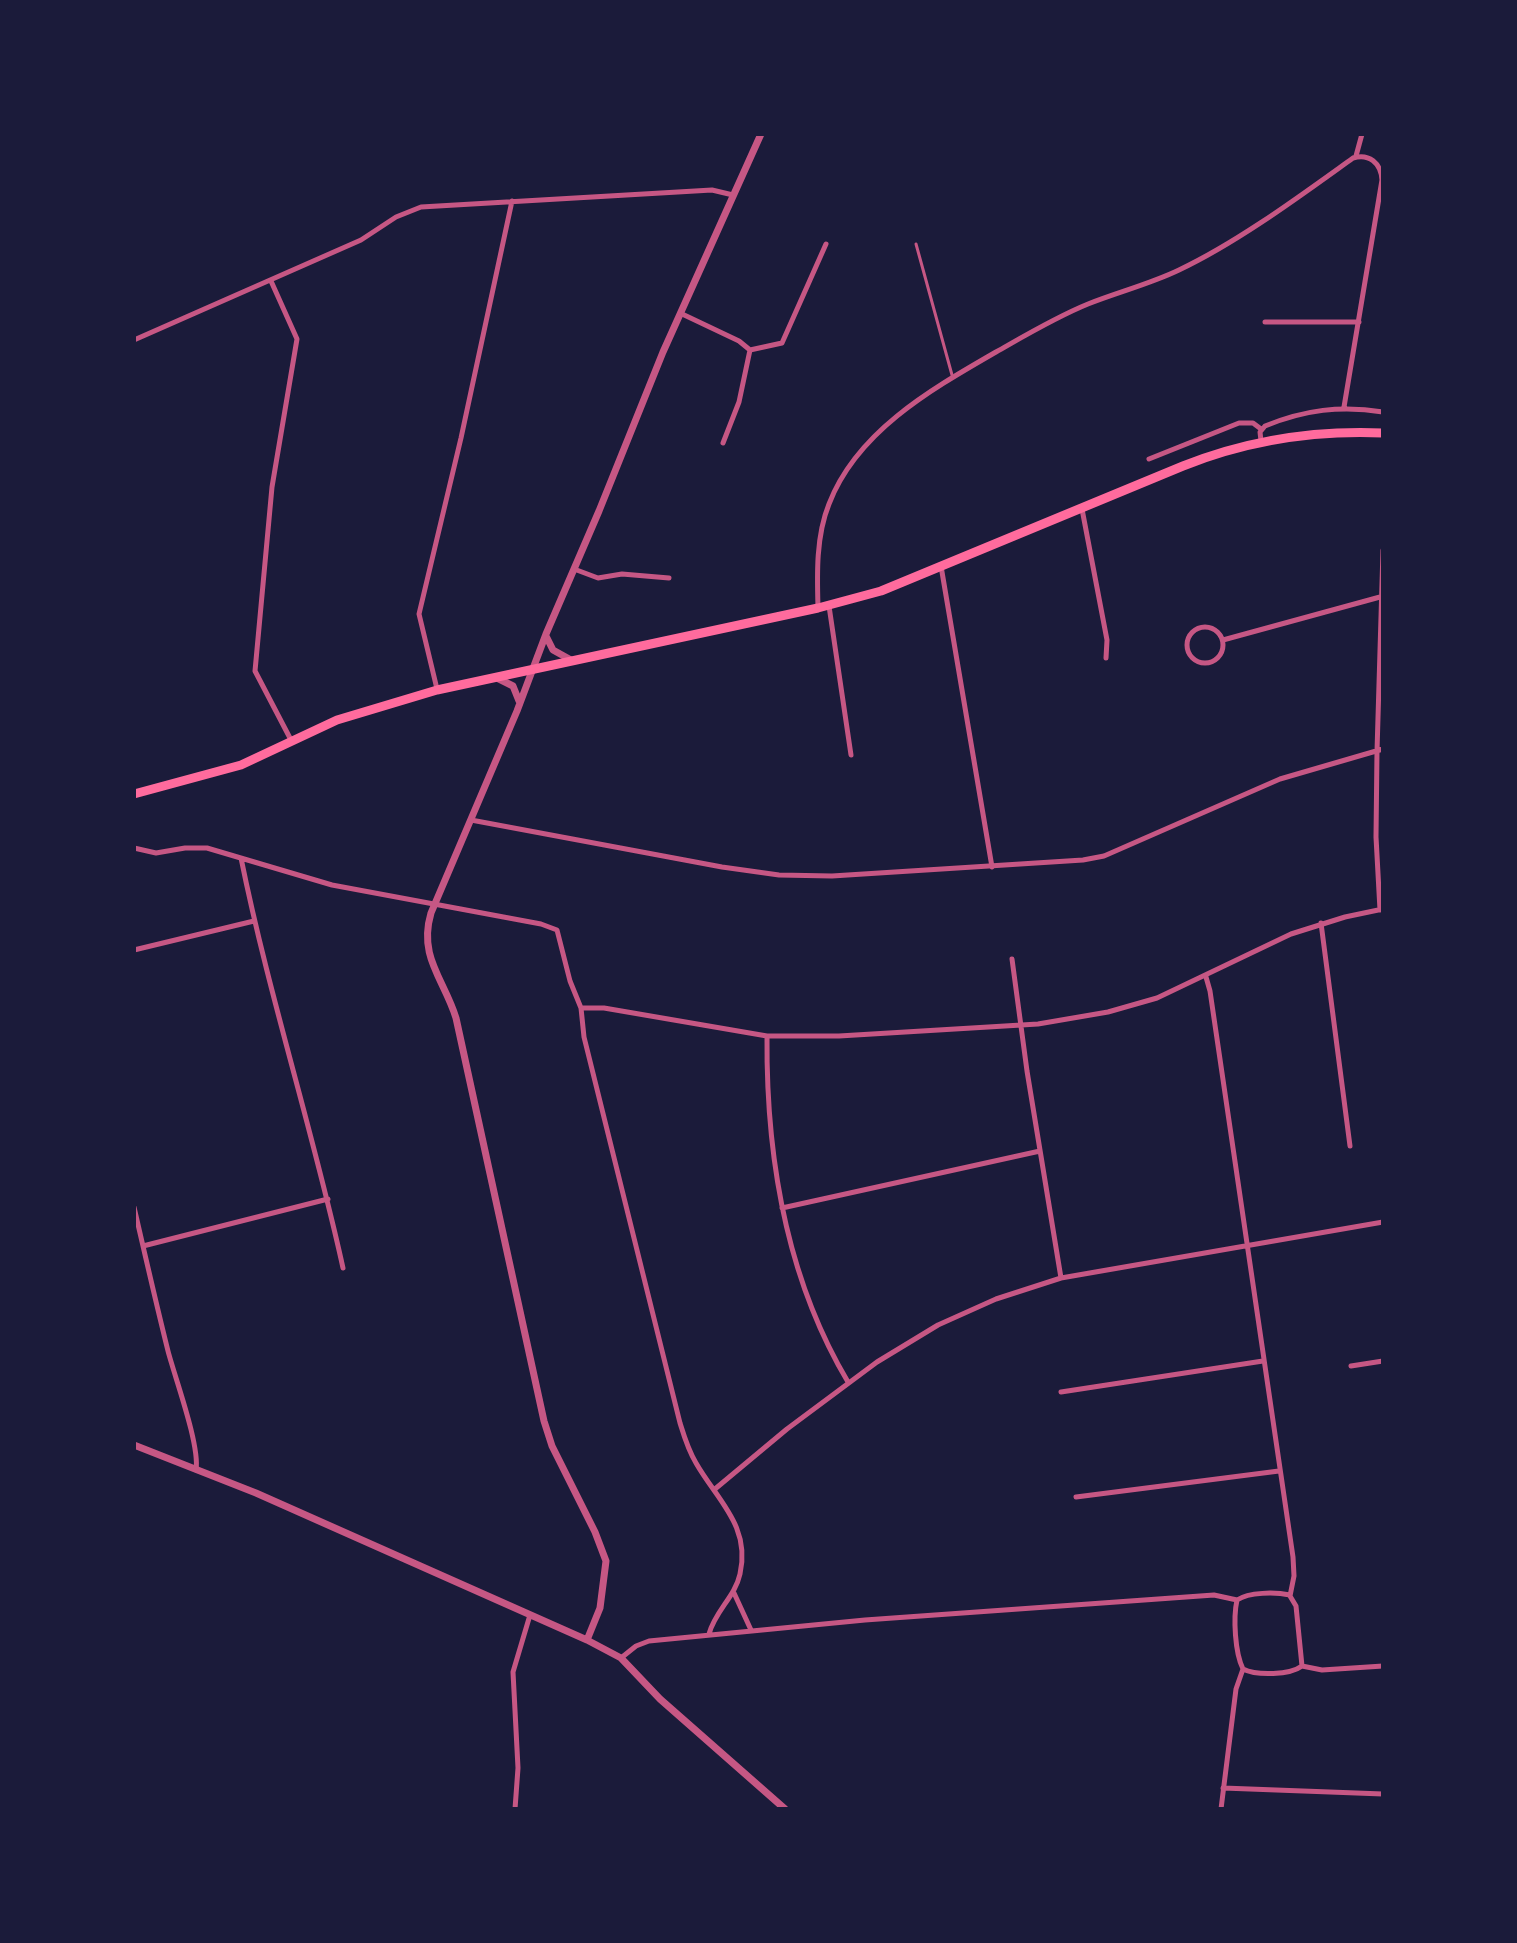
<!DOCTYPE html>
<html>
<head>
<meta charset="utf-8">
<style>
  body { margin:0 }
  #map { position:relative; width:1517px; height:1943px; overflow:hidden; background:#1b1b3a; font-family:"PT Serif",serif }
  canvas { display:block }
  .frame { position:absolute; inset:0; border:136px solid #1b1b3a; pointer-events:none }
</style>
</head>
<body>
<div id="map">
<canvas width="1517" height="1943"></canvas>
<div class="frame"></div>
</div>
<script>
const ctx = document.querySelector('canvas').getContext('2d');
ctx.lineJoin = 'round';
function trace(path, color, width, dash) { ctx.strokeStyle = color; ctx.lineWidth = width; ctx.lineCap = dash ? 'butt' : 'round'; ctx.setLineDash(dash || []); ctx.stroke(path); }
trace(new Path2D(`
  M 916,244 L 952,375`), '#c65784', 3);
trace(new Path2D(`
  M 1356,156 L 1362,134
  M 271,281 L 297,339 L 272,487 L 255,671 L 291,740
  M 680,313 L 739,341 L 750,350
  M 1265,322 L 1359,322
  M 134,340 L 361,240 L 396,217 L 421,207 L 712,190 L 733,195
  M 1261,441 L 1260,432 L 1265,426 C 1304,410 1341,405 1383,412
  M 723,443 L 739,402 L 750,350 L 782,343 L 826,244
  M 1149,459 L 1239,423 L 1253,423 L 1261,429
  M 1082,509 L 1107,640 L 1106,658
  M 941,566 L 992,867
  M 574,569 L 598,578 L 622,574 L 669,578
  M 829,606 L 851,755
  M 818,607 C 817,574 816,536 829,504 C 857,431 932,389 996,352 C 1026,335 1056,317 1088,304 C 1118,292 1150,284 1179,270 C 1238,242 1300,196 1353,158 C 1369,153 1381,163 1382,180 L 1344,407
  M1187 645a18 18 0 1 1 36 0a18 18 0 1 1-36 0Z
  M 1223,640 L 1380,597
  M 437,689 L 419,614 L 461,438 L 512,201
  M 471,820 L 722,867 L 779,875 L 832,876 L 1083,860 L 1104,856 L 1280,779 L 1383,749
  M 134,848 L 156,853 L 185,848 L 207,848 L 332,885 L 541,924 L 557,930 L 570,981 L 581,1008 L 584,1037 L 680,1423 C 684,1436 688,1450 696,1463 C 717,1500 751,1526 740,1574 C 735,1597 715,1611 709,1634
  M 241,858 C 269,996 313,1131 343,1268
  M 1380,910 L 1376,837 L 1377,751 L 1383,550
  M 1321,923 L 1350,1146
  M 134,950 L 254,921
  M 1012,959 L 1027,1071 L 1061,1278
  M 1206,977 L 1210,991 L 1293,1557 L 1294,1576 L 1290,1596 L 1296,1606 L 1302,1666
  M 581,1008 L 604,1008 L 767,1036 L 839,1036 L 1038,1024 L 1108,1012 L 1157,998 L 1291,934 L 1345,917 L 1383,909
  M 767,1036 C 766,1156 786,1278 848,1382
  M 134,1207 C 145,1255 156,1303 168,1351 C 175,1378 200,1445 196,1470
  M 782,1208 L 1040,1151
  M 143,1246 L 328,1199
  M 1351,1366 L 1383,1361
  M 1061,1392 L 1263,1361
  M 715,1489 L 787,1429 L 877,1362 L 938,1325 L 996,1299 L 1061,1278 L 1383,1222
  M 1076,1497 L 1279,1471
  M 734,1593 L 751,1630
  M 621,1658 L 636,1646 L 649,1641 L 865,1620 L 1214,1595 L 1237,1600 C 1249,1592 1275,1592 1290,1595
  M 1243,1669 C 1257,1676 1290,1675 1302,1666 L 1322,1670 L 1383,1666
  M 1223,1788 L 1383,1794
  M 515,1809 L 518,1768 L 513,1672 L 530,1615
  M 1221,1809 L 1236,1689 L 1243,1669 C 1235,1653 1233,1618 1237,1600`), '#c65784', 5);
trace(new Path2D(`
  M 546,636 L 553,650 L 571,660
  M 497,678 L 513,686 L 519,701
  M 134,1445 L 256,1493 L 587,1640 L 621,1658 L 660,1699 L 785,1809
  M 587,1640 L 600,1608 L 606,1561 L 595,1532 L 552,1446 L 544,1421 L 456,1018 C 444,979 418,957 431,913 L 517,711 L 546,634 L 599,511 L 663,352 L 761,134`), '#c65784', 7);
trace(new Path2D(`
  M 134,794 L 241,765 L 337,720 L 437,690 L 818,608 L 881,591 L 1183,466 C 1248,440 1313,430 1383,433`), '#ff6b9d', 9);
</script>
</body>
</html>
